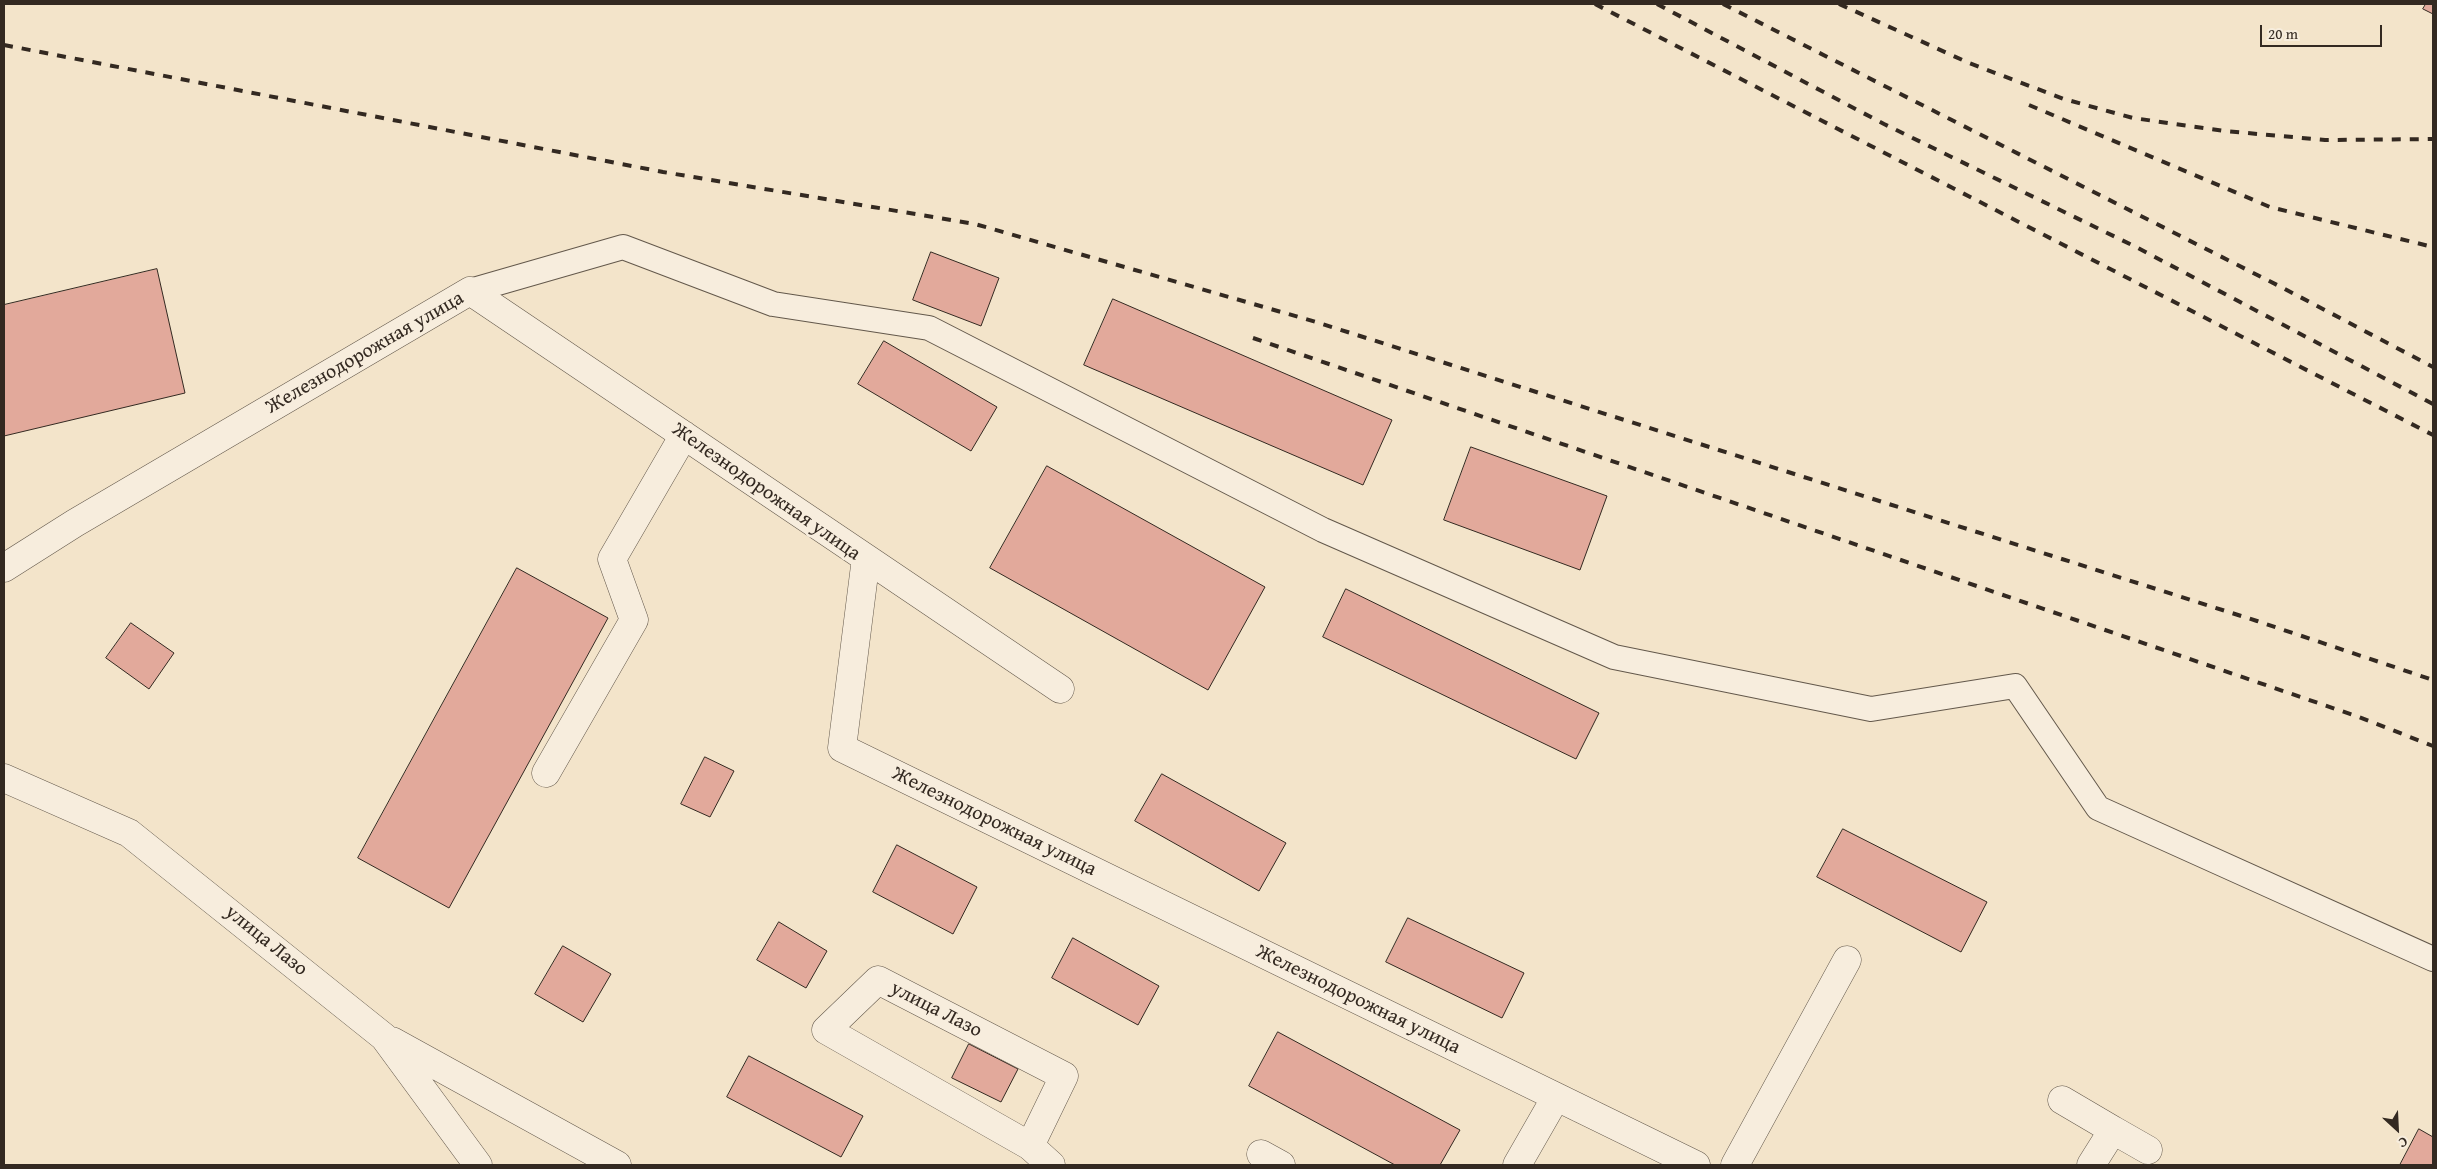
<!DOCTYPE html>
<html>
<head>
<meta charset="utf-8">
<style>
  body { margin:0 }
  #map { position:relative; width:2437px; height:1169px; overflow:hidden; background:#f3e4ca; font-family:"Gentium Book Plus",serif }
  canvas { display:block }
  .frame { position:absolute; inset:0; border:5px solid #332921; pointer-events:none }
  .north { position:absolute; left:2372px; top:1104px; width:50px; height:50px; -webkit-text-stroke:4px #f7eddd; paint-order:stroke; rotate:155deg; font-size:14px; font-weight:700; line-height:20px; text-align:center; color:#332921 }
  .north::after { content:''; display:block; margin:auto; width:18px; height:22px; background:#332921; clip-path:polygon(50% 0,100% 100%,50% 72%,0 100%) }
  .scale { position:absolute; left:2260px; top:25px; width:122px; height:22px; box-sizing:border-box; border:2px solid #332921; border-top:0; padding-left:6px; font-size:15px; line-height:18px; white-space:nowrap; color:#332921; -webkit-text-stroke:4px #f7eddd; paint-order:stroke }
</style>
</head>
<body>
<div id="map">
<canvas width="2437" height="1169"></canvas>
<div class="frame"></div>
<div class="north">С</div>
<div class="scale">20 m</div>
</div>
<script>
const ctx = document.querySelector('canvas').getContext('2d');
ctx.lineJoin = 'round';
function fillPath(path, color) { ctx.fillStyle = color; ctx.fill(path, 'evenodd'); }
function trace(path, color, width, dash) { ctx.strokeStyle = color; ctx.lineWidth = width; ctx.lineCap = dash ? 'butt' : 'round'; ctx.setLineDash(dash || []); ctx.stroke(path); }
function drawText(font, color, halo, rows, align = 'center') {
  ctx.font = font + ' "Gentium Book Plus",serif'; ctx.lineWidth = 5; ctx.setLineDash([]); ctx.textBaseline = 'middle'; ctx.strokeStyle = halo; ctx.fillStyle = color; for (const [text, x, y, turn = 0] of rows) {
    ctx.save(); ctx.translate(x, y); ctx.rotate((+turn || 0) * Math.PI / 180); ctx.textAlign = isNaN(turn) ? turn : align; if (halo) ctx.strokeText(text, 0, 0); ctx.fillText(text, 0, 0); ctx.restore();
  }
}
const building = new Path2D(`
  M 2426,4 L 2433,4 L 2433,14 L 2423,9 Z
  M 931,252 L 999,278 L 981,326 L 913,300 Z
  M 157,269 L 185,393 L 4,436 L 4,305 Z
  M 1113,299 L 1392,420 L 1363,485 L 1084,365 Z
  M 884,341 L 997,407 L 971,451 L 858,384 Z
  M 1471,447 L 1607,496 L 1580,570 L 1444,520 Z
  M 1047,466 L 1265,587 L 1208,690 L 990,568 Z
  M 517,568 L 608,618 L 449,908 L 358,858 Z
  M 1346,589 L 1599,713 L 1576,759 L 1323,637 Z
  M 131,623 L 174,653 L 149,689 L 106,658 Z
  M 705,757 L 734,771 L 710,817 L 681,804 Z
  M 1162,774 L 1286,843 L 1259,891 L 1135,821 Z
  M 1843,829 L 1987,902 L 1961,952 L 1817,877 Z
  M 897,845 L 977,887 L 953,934 L 873,892 Z
  M 1408,918 L 1524,973 L 1502,1018 L 1386,962 Z
  M 779,922 L 827,951 L 806,988 L 757,960 Z
  M 1073,938 L 1159,986 L 1138,1025 L 1052,978 Z
  M 563,946 L 611,974 L 583,1022 L 535,994 Z
  M 1278,1032 L 1460,1130 L 1440,1165 L 1395,1165 L 1249,1086 Z
  M 969,1044 L 1018,1069 L 1001,1102 L 952,1078 Z
  M 749,1056 L 863,1116 L 841,1157 L 727,1097 Z
  M 2419,1129 L 2433,1137 L 2433,1165 L 2400,1165 Z`);
fillPath(building, '#e2a99b');
trace(building, '#332921', 1);
const service = new Path2D(`
  M 470,291 L 623,247 L 773,304 L 929,328 L 1323,530 L 1614,657 L 1871,709 L 2015,686 L 2098,808 L 2433,959`);
const minor = new Path2D(`
  M 866,558 L 1060,689
  M 4,568 L 75,523 L 470,291 L 866,558 L 842,748 L 1696,1165
  M 546,773 L 634,620 L 612,559 L 684,435
  M 2062,1100 L 2113,1130
  M 1030,1146 L 1064,1076 L 878,980 L 826,1030 L 1030,1146 L 1051,1165
  M 1261,1154 L 1281,1165
  M 1517,1165 L 1556,1097
  M 1735,1165 L 1847,960
  M 2091,1165 L 2113,1130 L 2148,1150`);
const tertiary = new Path2D(`
  M 4,778 L 129,833 L 384,1037 L 478,1165
  M 392,1041 L 617,1165`);
trace(service, '#63584b', 26);
trace(minor, '#63584b', 29);
trace(tertiary, '#63584b', 29);
trace(service, '#f7eddd', 24);
trace(minor, '#f7eddd', 28);
trace(tertiary, '#f7eddd', 28);
trace(new Path2D(`
  M 1595,4 L 2433,435
  M 1657,4 L 1884,124 L 2136,247 L 2433,404
  M 1723,4 L 2283,288 L 2433,367
  M 1839,4 L 1969,63 L 2064,99 L 2133,118 L 2225,131 L 2325,140 L 2433,139
  M 4,45 L 663,172 L 975,224 L 1316,322 L 2257,621 L 2433,680
  M 2029,105 L 2270,207 L 2433,247
  M 1253,338 L 2359,717 L 2433,746`), '#332921', 4, [9, 9]);
drawText('20px', '#332921', '#f7eddd', [
  ["Железнодорожная улица",365,353,-30],
  ["Железнодорожная улица",766,492,35],
  ["Железнодорожная улица",994,822,26],
  ["улица Лазо",266,941,39],
  ["Железнодорожная улица",1358,1000,26],
  ["улица Лазо",936,1010,27]
]);
</script>
</body>
</html>
